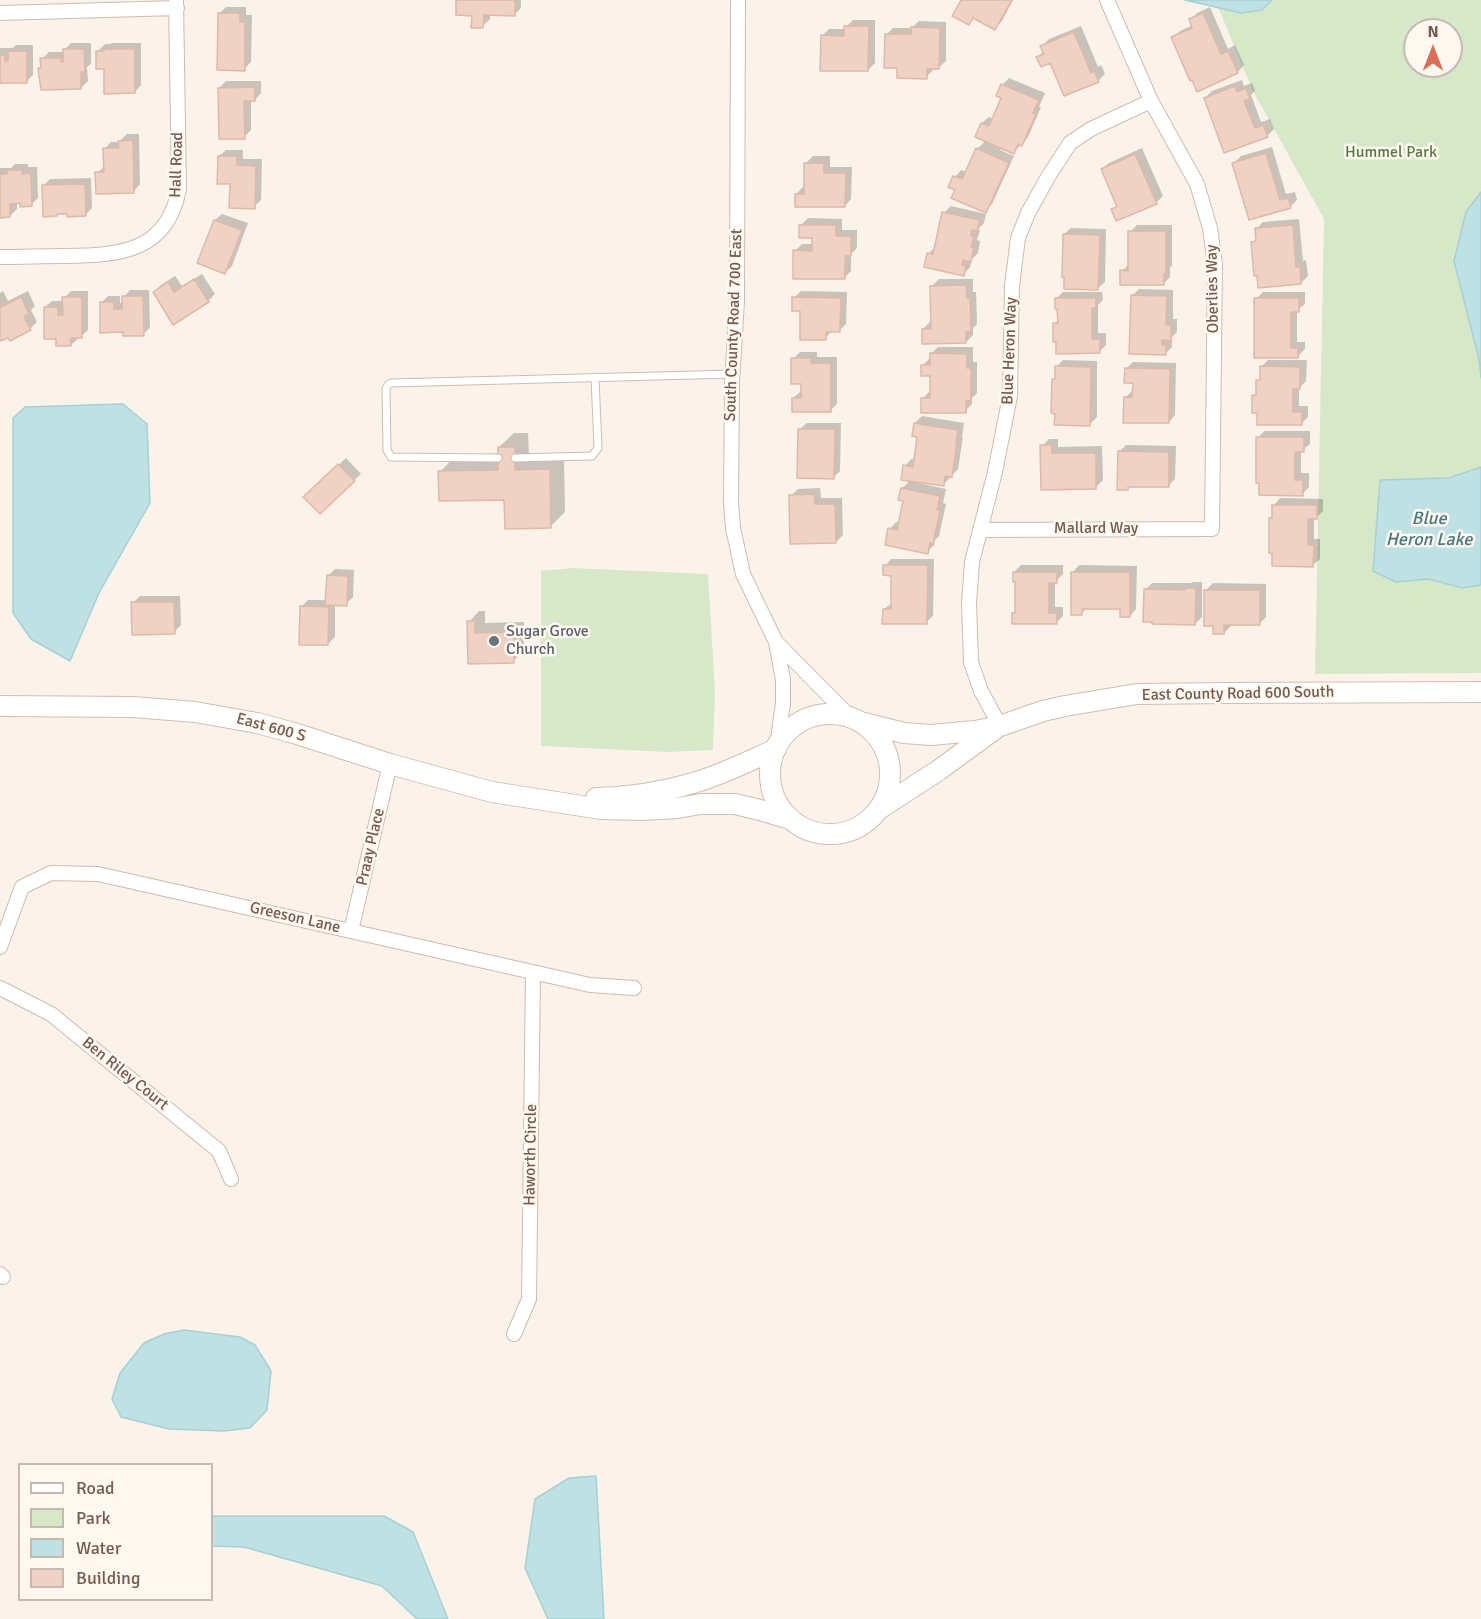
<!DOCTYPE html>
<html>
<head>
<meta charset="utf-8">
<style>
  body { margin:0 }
  #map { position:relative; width:1481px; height:1619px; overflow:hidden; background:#fbf3ea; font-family:Signika,sans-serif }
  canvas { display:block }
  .legend { position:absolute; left:18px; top:1463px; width:195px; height:138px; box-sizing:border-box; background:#fef8f0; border:2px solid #c7b9b0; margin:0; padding:8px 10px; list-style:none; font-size:18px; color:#745a4f }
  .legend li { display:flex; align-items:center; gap:12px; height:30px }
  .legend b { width:30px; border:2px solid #c7b9b0 }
  .north { position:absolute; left:1403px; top:18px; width:60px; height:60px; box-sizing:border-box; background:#fef8f0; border:2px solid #c7b9b0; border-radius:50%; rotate:0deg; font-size:16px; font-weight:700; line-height:24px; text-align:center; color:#745a4f }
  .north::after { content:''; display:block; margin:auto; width:21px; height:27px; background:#db6e59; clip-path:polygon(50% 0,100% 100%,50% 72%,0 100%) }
</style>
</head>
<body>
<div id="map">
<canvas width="1481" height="1619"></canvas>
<ul class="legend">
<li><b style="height:8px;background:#fff"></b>Road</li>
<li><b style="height:16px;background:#d7e8c9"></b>Park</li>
<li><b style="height:16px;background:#bfe1e4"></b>Water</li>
<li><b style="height:16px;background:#efd2c3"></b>Building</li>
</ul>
<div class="north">N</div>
</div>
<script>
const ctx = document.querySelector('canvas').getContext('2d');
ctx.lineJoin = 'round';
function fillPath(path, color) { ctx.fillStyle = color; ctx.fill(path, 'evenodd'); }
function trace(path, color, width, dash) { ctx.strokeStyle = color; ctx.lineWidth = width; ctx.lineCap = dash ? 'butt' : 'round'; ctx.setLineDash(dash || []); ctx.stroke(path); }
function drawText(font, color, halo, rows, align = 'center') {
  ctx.font = font + ' Signika,sans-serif'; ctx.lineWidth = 5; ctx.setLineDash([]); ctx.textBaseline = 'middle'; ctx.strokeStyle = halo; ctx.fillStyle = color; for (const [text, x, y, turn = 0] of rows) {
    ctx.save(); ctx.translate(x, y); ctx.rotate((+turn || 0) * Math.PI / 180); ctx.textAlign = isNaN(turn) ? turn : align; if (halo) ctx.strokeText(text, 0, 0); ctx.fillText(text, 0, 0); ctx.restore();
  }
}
fillPath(new Path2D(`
  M 1215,0 L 1481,0 L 1481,673 L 1315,674 L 1324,219 L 1253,91 ZM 1415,30 L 1451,30 L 1451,66 L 1415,66 Z
  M 572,568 L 708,574 L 715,692 L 713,750 L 668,752 L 541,746 L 541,571 Z`), '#d7e8c9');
const water = new Path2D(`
  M 1185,0 L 1272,0 L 1262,10 L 1241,13 Z
  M 1481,192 L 1481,378 L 1479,359 L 1454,261 L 1466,212 Z
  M 123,404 L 147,424 L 150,503 L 99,593 L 70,661 L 31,639 L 13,613 L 13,418 L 25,407 Z
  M 1481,467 L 1481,585 L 1463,588 L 1428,579 L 1396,582 L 1373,571 L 1380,480 L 1449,478 Z
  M 184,1330 L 240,1337 L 255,1345 L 271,1371 L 267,1410 L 250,1428 L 224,1431 L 169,1429 L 121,1417 L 112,1399 L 120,1373 L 144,1343 L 164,1334 Z
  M 596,1476 L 604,1619 L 548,1619 L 525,1568 L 535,1499 L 569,1478 Z
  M 212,1516 L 384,1516 L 413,1532 L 448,1619 L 417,1619 L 382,1586 L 244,1547 L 212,1546 Z`);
fillPath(water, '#bfe1e4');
trace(water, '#a6d0d5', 1.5);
fillPath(new Path2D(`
  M 458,0 L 521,0 L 521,8 L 514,15 L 490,14 L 490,19 L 483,26 L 473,14 Z
  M 963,0 L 1013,0 L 1002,21 L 995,28 L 975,17 L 969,24 Z
  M 226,7 L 246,7 L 246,15 L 252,15 L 251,62 L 244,69 L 219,14 Z
  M 1210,7 L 1228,49 L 1235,45 L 1244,65 L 1238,72 L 1173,37 L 1180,31 L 1193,25 L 1190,20 L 1197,13 Z
  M 853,20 L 875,20 L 875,63 L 868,70 L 822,36 L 829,29 L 846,29 L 846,27 Z
  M 919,21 L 946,22 L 946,61 L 939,67 L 933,67 L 933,70 L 926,77 L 898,66 L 886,35 L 893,28 L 912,28 Z
  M 1081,26 L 1098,67 L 1101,65 L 1105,74 L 1098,81 L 1038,57 L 1044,51 L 1042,46 L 1049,39 Z
  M 71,43 L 91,43 L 91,64 L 87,67 L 88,81 L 81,88 L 40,68 L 42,66 L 42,59 L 49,52 L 64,52 L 64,50 Z
  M 112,43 L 141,43 L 141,85 L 135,92 L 106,67 L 98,51 L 105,44 L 110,44 Z
  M 16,45 L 33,45 L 33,75 L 26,82 L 0,82 L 0,48 L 13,48 Z
  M 1009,78 L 1045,93 L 1039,107 L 1041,107 L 1028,137 L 1014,152 L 1002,147 L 1000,150 L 1014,156 L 992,204 L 985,211 L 957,189 L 955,177 L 961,170 L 967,172 L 977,149 L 986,140 L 982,123 L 989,117 L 993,119 L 1003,97 L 1002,85 Z
  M 1242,80 L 1244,86 L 1252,83 L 1255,91 L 1251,95 L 1261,122 L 1270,119 L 1274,129 L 1267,136 L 1205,98 L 1212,91 Z
  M 226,81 L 261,81 L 261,93 L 255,100 L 251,100 L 251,130 L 244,137 L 219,88 Z
  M 127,134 L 139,134 L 140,184 L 134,191 L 97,173 L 105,166 L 104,149 L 111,142 L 119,142 Z
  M 1272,147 L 1286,194 L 1295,192 L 1297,200 L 1290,207 L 1250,218 L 1234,163 L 1241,156 Z
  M 1142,148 L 1163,196 L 1156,203 L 1113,210 L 1117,205 L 1102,169 L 1109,163 Z
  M 226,150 L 243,150 L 243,159 L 262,159 L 261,200 L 254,207 L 231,183 L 219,156 Z
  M 813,156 L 830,156 L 830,167 L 852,167 L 851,199 L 845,206 L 796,194 L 803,187 L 806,187 L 806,163 Z
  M 15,164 L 28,164 L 28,167 L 37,167 L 38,198 L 31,205 L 17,202 L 17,209 L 10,216 L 0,216 L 0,168 L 11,168 Z
  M 91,178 L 92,208 L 85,215 L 68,212 L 59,212 L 56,215 L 43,186 L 50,179 Z
  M 951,206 L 986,214 L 984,223 L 978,229 L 980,230 L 977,240 L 980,241 L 978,253 L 972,259 L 970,267 L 964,274 L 928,254 L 935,247 L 944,213 Z
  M 222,214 L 248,223 L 232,266 L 225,273 L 199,262 L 215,220 Z
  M 808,218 L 842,219 L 842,230 L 857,230 L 857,248 L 851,254 L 851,271 L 844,278 L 795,251 L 802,244 L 813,244 L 813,237 L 801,225 Z
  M 1299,219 L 1303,261 L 1306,260 L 1308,276 L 1301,283 L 1253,243 L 1257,238 L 1256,229 L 1263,222 Z
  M 1137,225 L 1172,225 L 1172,266 L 1170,267 L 1170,277 L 1163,284 L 1122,271 L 1129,264 L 1130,232 Z
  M 1071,228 L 1106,229 L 1105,282 L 1098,288 L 1064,234 Z
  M 202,274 L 215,294 L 208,301 L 154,292 L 161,285 L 175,276 L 182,286 Z
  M 939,279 L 973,279 L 973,292 L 976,292 L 977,324 L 973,328 L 973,335 L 966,342 L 923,329 L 930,322 L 932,322 L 932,286 Z
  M 1139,289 L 1173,290 L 1173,319 L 1177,319 L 1177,332 L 1172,337 L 1172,347 L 1165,354 L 1132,296 Z
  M 130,290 L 149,290 L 150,328 L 143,334 L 124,331 L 101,303 L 108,296 L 120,296 L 120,303 L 124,303 L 124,297 Z
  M 3,291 L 8,301 L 28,291 L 35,306 L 31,310 L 37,322 L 30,329 L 0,340 L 0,293 Z
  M 71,291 L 88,291 L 88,330 L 71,345 L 57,337 L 45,307 L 52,301 L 64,301 L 64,298 Z
  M 801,291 L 847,292 L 846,324 L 839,331 L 832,330 L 825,339 L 794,298 Z
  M 1063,292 L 1102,292 L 1103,300 L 1098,305 L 1098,333 L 1106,333 L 1106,345 L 1099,352 L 1054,324 L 1059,319 L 1056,299 Z
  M 1263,292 L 1305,292 L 1305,304 L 1297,310 L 1297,342 L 1305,342 L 1305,349 L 1298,356 L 1256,356 L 1256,299 Z
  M 938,347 L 973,347 L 973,362 L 977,362 L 977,393 L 972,398 L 972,404 L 965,411 L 922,399 L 929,392 L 932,392 L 932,374 L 923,365 L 929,359 L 931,359 L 931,354 Z
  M 800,352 L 817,352 L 817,357 L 837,357 L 837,404 L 830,411 L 793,398 L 800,392 L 802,392 L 802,382 L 793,359 Z
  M 1063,360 L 1097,361 L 1097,417 L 1090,424 L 1053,379 L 1056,377 L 1056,367 Z
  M 1268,360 L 1307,360 L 1306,381 L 1299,388 L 1299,406 L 1308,406 L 1308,417 L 1301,424 L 1259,412 L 1253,396 L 1258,391 L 1258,381 L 1261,377 L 1261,367 Z
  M 1133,362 L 1176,363 L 1175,415 L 1169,422 L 1125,398 L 1132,391 L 1134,391 L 1134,382 L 1126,369 Z
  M 922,416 L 964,423 L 962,437 L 963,437 L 958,469 L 943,485 L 918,481 L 918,483 L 946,489 L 943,503 L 946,504 L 939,536 L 935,540 L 934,545 L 927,552 L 890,529 L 896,522 L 900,523 L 905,500 L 902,488 L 911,480 L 905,466 L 911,459 L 915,460 L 919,435 L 915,423 Z
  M 807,423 L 841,423 L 840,471 L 834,477 L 800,429 Z
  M 1265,431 L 1310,431 L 1310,444 L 1301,451 L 1301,473 L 1309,473 L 1309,487 L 1302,494 L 1258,437 Z
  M 514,433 L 528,433 L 529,456 L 564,456 L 565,512 L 550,527 L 506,499 L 440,472 L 454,457 L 499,457 L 499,447 Z
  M 1049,439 L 1058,439 L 1058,447 L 1102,446 L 1103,480 L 1096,487 L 1042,446 Z
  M 1126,445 L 1176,446 L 1175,479 L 1168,486 L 1131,485 L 1128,488 L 1119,452 Z
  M 346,458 L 361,474 L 320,512 L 305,497 Z
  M 820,488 L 821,498 L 842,498 L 843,535 L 836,542 L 791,496 L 798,489 Z
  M 1280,498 L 1323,499 L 1323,511 L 1316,518 L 1314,518 L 1314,539 L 1320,539 L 1320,559 L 1313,565 L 1271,518 L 1273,515 L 1274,505 Z
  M 891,559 L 934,559 L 933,616 L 926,622 L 884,609 L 892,603 L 892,574 L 885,566 Z
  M 1021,565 L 1063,565 L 1063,574 L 1055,582 L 1055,607 L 1063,607 L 1063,616 L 1057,622 L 1014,614 L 1017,611 L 1017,580 L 1014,572 Z
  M 1079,565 L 1137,566 L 1136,609 L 1130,616 L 1121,608 L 1087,608 L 1082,613 L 1073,572 Z
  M 335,569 L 354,570 L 353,597 L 346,604 L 335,604 L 335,637 L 328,644 L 301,607 L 308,600 L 327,600 L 328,576 Z
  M 1193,582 L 1202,582 L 1202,617 L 1195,624 L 1145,590 L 1152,583 L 1192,583 Z
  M 1213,583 L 1266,584 L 1266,617 L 1259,624 L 1231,623 L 1231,626 L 1224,633 L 1206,590 Z
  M 140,596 L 180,596 L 181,625 L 174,632 L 133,603 Z
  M 479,611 L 485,611 L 485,623 L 524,622 L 524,651 L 513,661 L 470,662 L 469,622 Z`), '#0003');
const building = new Path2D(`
  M 456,0 L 515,0 L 515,16 L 484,15 L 483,28 L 471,28 L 472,16 L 456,15 Z
  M 961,0 L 1012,0 L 995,30 L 973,18 L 969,25 L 952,16 Z
  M 218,13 L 240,13 L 240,22 L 245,22 L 245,71 L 217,70 Z
  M 1203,13 L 1221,54 L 1228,51 L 1238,73 L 1197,92 L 1192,80 L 1190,81 L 1171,37 L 1192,28 L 1189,19 Z
  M 844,26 L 869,26 L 868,71 L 820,71 L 821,35 L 844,36 Z
  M 911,27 L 940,28 L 939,69 L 927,69 L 927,79 L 897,78 L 897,68 L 884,68 L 885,34 L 911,34 Z
  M 1074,32 L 1091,73 L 1094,71 L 1099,82 L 1064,96 L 1050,63 L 1041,67 L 1036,57 L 1044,54 L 1040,46 Z
  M 63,49 L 84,49 L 85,72 L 81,72 L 81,89 L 41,90 L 38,68 L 41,68 L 40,58 L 61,58 L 61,62 L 63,62 Z
  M 104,49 L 135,49 L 135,93 L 104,94 L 104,69 L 96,69 L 96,51 L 104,51 Z
  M 8,51 L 27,51 L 27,83 L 0,83 L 0,55 L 5,55 L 5,61 L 8,61 Z
  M 1001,84 L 1039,100 L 1033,113 L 1036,114 L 1022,146 L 1018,144 L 1014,154 L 975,137 L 981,123 L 989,126 L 1001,98 L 996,96 Z
  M 1235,86 L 1237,92 L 1246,88 L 1250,99 L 1244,101 L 1255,128 L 1263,125 L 1268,137 L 1224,153 L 1204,98 Z
  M 255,87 L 255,101 L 244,101 L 245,139 L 219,139 L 218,88 Z
  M 133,140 L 134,193 L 96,194 L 95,172 L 104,172 L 103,148 L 119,148 L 118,141 Z
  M 976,148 L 1009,163 L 986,213 L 951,198 L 955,190 L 948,187 L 953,176 L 962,179 Z
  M 1266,153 L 1280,200 L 1288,198 L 1291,208 L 1249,220 L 1232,163 Z
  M 1135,154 L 1157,204 L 1116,221 L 1111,209 L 1117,207 L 1101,169 Z
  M 218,156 L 237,156 L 237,165 L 256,166 L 255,209 L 229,208 L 230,184 L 217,184 Z
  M 804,163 L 824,163 L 824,173 L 846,173 L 845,207 L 795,207 L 795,194 L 804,194 Z
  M 7,170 L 22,170 L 22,174 L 31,173 L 32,206 L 20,207 L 20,203 L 10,204 L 10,217 L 0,218 L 0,174 L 7,174 Z
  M 85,184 L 86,216 L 67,217 L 67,214 L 57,214 L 57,216 L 43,217 L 42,185 Z
  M 942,212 L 980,220 L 977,231 L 972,230 L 971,236 L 974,236 L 971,247 L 974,247 L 971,262 L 963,260 L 962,265 L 966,266 L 964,276 L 924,267 L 927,253 L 933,254 Z
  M 214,220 L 242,230 L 225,274 L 197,263 Z
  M 799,225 L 836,225 L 836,236 L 851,236 L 851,256 L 845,256 L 845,279 L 793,279 L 793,250 L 812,251 L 812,238 L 799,238 Z
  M 1293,225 L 1296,267 L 1300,266 L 1301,284 L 1258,288 L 1257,276 L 1254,276 L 1251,242 L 1256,241 L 1255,228 Z
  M 1128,231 L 1166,231 L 1166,274 L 1164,274 L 1164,285 L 1120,285 L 1120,270 L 1128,271 Z
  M 1063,234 L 1100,235 L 1098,290 L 1064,289 L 1064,277 L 1062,277 Z
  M 194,279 L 209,302 L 173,325 L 153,292 L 168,282 L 174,292 Z
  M 966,285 L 967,298 L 970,298 L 971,332 L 966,332 L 966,343 L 922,344 L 922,329 L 931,329 L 930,286 Z
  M 1131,295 L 1167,296 L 1166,325 L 1171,325 L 1171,341 L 1162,340 L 1162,345 L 1166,345 L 1166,355 L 1129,354 Z
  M 122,296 L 143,296 L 144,336 L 123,336 L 123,332 L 100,333 L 100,302 L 114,302 L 114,309 L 122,309 Z
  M 21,297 L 29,314 L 24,317 L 31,330 L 10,341 L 8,338 L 0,341 L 0,305 L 1,307 Z
  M 62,297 L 82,297 L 82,338 L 71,338 L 71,346 L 56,346 L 56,339 L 44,339 L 44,307 L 58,307 L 58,315 L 63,315 Z
  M 792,297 L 841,298 L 840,332 L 826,332 L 826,340 L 800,340 L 800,311 L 792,311 Z
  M 1055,298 L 1096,298 L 1096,308 L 1092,308 L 1092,339 L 1100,339 L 1100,353 L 1056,354 L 1056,342 L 1053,342 L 1053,323 L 1058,323 L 1057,309 L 1055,309 Z
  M 1254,298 L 1299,298 L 1299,312 L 1291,312 L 1291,348 L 1298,348 L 1298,358 L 1254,358 Z
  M 930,353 L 967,354 L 967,368 L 971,368 L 971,401 L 966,401 L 966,413 L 921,413 L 921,398 L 930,398 L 930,376 L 921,376 L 921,365 L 930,365 Z
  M 791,358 L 811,358 L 811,363 L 831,363 L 831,412 L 792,412 L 792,398 L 801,398 L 801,384 L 791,384 Z
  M 1055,366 L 1091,367 L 1090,426 L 1054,425 L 1055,414 L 1051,413 L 1052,379 L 1055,379 Z
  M 1260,366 L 1300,367 L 1300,389 L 1293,389 L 1293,412 L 1302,412 L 1302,425 L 1257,425 L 1257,413 L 1252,413 L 1252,395 L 1256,396 L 1256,380 L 1260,380 Z
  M 1125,368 L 1170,369 L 1169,423 L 1123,423 L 1124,397 L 1132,397 L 1133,383 L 1124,383 Z
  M 914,423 L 958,430 L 956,443 L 957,443 L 952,477 L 945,476 L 944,486 L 901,480 L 903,465 L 913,467 L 917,437 L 912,436 Z
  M 798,429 L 835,429 L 834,479 L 797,478 Z
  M 1256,437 L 1304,437 L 1304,452 L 1295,452 L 1295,480 L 1303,480 L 1303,496 L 1259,495 L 1259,483 L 1256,483 Z
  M 1040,445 L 1052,445 L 1052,453 L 1096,453 L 1096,489 L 1041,490 Z
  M 498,447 L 515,447 L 515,470 L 550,469 L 551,528 L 505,529 L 504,500 L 439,501 L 438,471 L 498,470 Z
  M 1118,451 L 1169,452 L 1169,487 L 1128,487 L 1128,490 L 1117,490 Z
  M 338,464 L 355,481 L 320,514 L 303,497 Z
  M 901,488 L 940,496 L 937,510 L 940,510 L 933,544 L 930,543 L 928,554 L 885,545 L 888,528 L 897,530 L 903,501 L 898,500 Z
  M 814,494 L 815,504 L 835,504 L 836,543 L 790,544 L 789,495 Z
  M 1272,505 L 1317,505 L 1317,519 L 1308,519 L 1308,545 L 1314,545 L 1313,567 L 1272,566 L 1272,554 L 1269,553 L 1269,518 L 1272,518 Z
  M 883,565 L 928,565 L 927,624 L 882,624 L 883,609 L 891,609 L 891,576 L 883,575 Z
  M 1013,572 L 1057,572 L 1057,583 L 1049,583 L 1049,613 L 1057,613 L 1057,624 L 1012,624 L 1012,613 L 1015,613 L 1015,582 L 1013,582 Z
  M 1071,572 L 1130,572 L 1130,617 L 1120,617 L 1120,609 L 1082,609 L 1082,615 L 1071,615 Z
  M 327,575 L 348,576 L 347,606 L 325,605 Z
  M 1185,588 L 1196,588 L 1195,625 L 1152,624 L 1152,622 L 1143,622 L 1144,589 L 1185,590 Z
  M 1204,590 L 1260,590 L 1260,625 L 1224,625 L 1224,634 L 1213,634 L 1213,626 L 1204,626 Z
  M 131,602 L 174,602 L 175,634 L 132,635 Z
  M 300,606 L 329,607 L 328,645 L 299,645 Z
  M 467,621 L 475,621 L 475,633 L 514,632 L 514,663 L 468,664 Z`);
fillPath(building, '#efd2c3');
trace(building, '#e0b8a5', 1.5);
const lane = new Path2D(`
  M 498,458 L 391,457 L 387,450 L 386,389 L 388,385 L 391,383 L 733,374
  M 515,458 L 592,456 L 598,448 L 595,377`);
const street = new Path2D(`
  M 738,0 L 737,301 L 732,382 L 731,503 L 733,528 L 743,574 L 776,642 L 783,680 L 783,703 L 777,746
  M 0,13 L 177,8
  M 0,257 C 22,257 43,256 65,256 C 119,255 167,253 179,189 L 176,0
  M 980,530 L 1212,529 L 1215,265 L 1210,228 L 1197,184 L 1151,101 L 1107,0
  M 776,642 L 851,718
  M 1000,726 L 981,691 L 971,662 L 969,603 L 972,562 L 995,472 L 1010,396 L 1012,286 L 1018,238 L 1028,213 L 1048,177 L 1070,143 L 1091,129 L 1151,101
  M 351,931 L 390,764
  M 0,947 L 22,887 L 51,873 L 98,874 L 590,985 L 634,988
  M 0,988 L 51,1014 L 219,1151 L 231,1179
  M 0,1274 L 3,1277
  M 514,1334 L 529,1299 L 533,973`);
const secondary = new Path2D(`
  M 0,706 L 133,707 L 195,712 L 257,723 L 294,733 L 390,764 L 492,792 L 601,809 L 641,810 L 677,808 L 701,804 L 735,804 L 760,810 L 790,819
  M770 774a60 60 0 1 1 120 0a60 60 0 1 1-120 0Z
  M 860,722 L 904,733 L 931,735 L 975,731 L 1000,726 L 1043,711 L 1065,706 L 1137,694 L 1227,693 L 1481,692
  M 596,798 C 628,797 663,792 693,783 C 722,775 749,761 776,749
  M 879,809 L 939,770 L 995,729`);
trace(lane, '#cdbbb0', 9);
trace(street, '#cdbbb0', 16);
trace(secondary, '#d1bdb1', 22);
trace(lane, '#fff', 7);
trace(street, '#fff', 14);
trace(secondary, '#fff', 20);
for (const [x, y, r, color] of [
  [494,641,6,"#6b7280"]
]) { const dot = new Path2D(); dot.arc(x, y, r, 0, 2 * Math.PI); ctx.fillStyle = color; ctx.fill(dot); trace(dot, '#fef8f0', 2); }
drawText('16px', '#597947', '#fef8f0', [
  ["Hummel Park",1391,153]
]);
drawText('16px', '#745a4f', '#fef8f0', [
  ["Hall Road",177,165,-88],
  ["Oberlies Way",1213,289,-91],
  ["South County Road 700 East",734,325,-88],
  ["Blue Heron Way",1010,351,-88],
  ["Mallard Way",1096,529],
  ["East County Road 600 South",1238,694,-1],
  ["East 600 S",271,728,15],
  ["Praay Place",371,847,-77],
  ["Greeson Lane",295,918,13],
  ["Ben Riley Court",125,1074,39],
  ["Haworth Circle",531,1155,-89]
]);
drawText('16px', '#5b616d', '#fef8f0', [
  ["Sugar Grove",506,632],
  ["Church",506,650]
], 'left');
drawText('italic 18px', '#47797f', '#fef8f0', [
  ["Blue",1429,519],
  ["Heron Lake",1429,540]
]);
</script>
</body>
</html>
